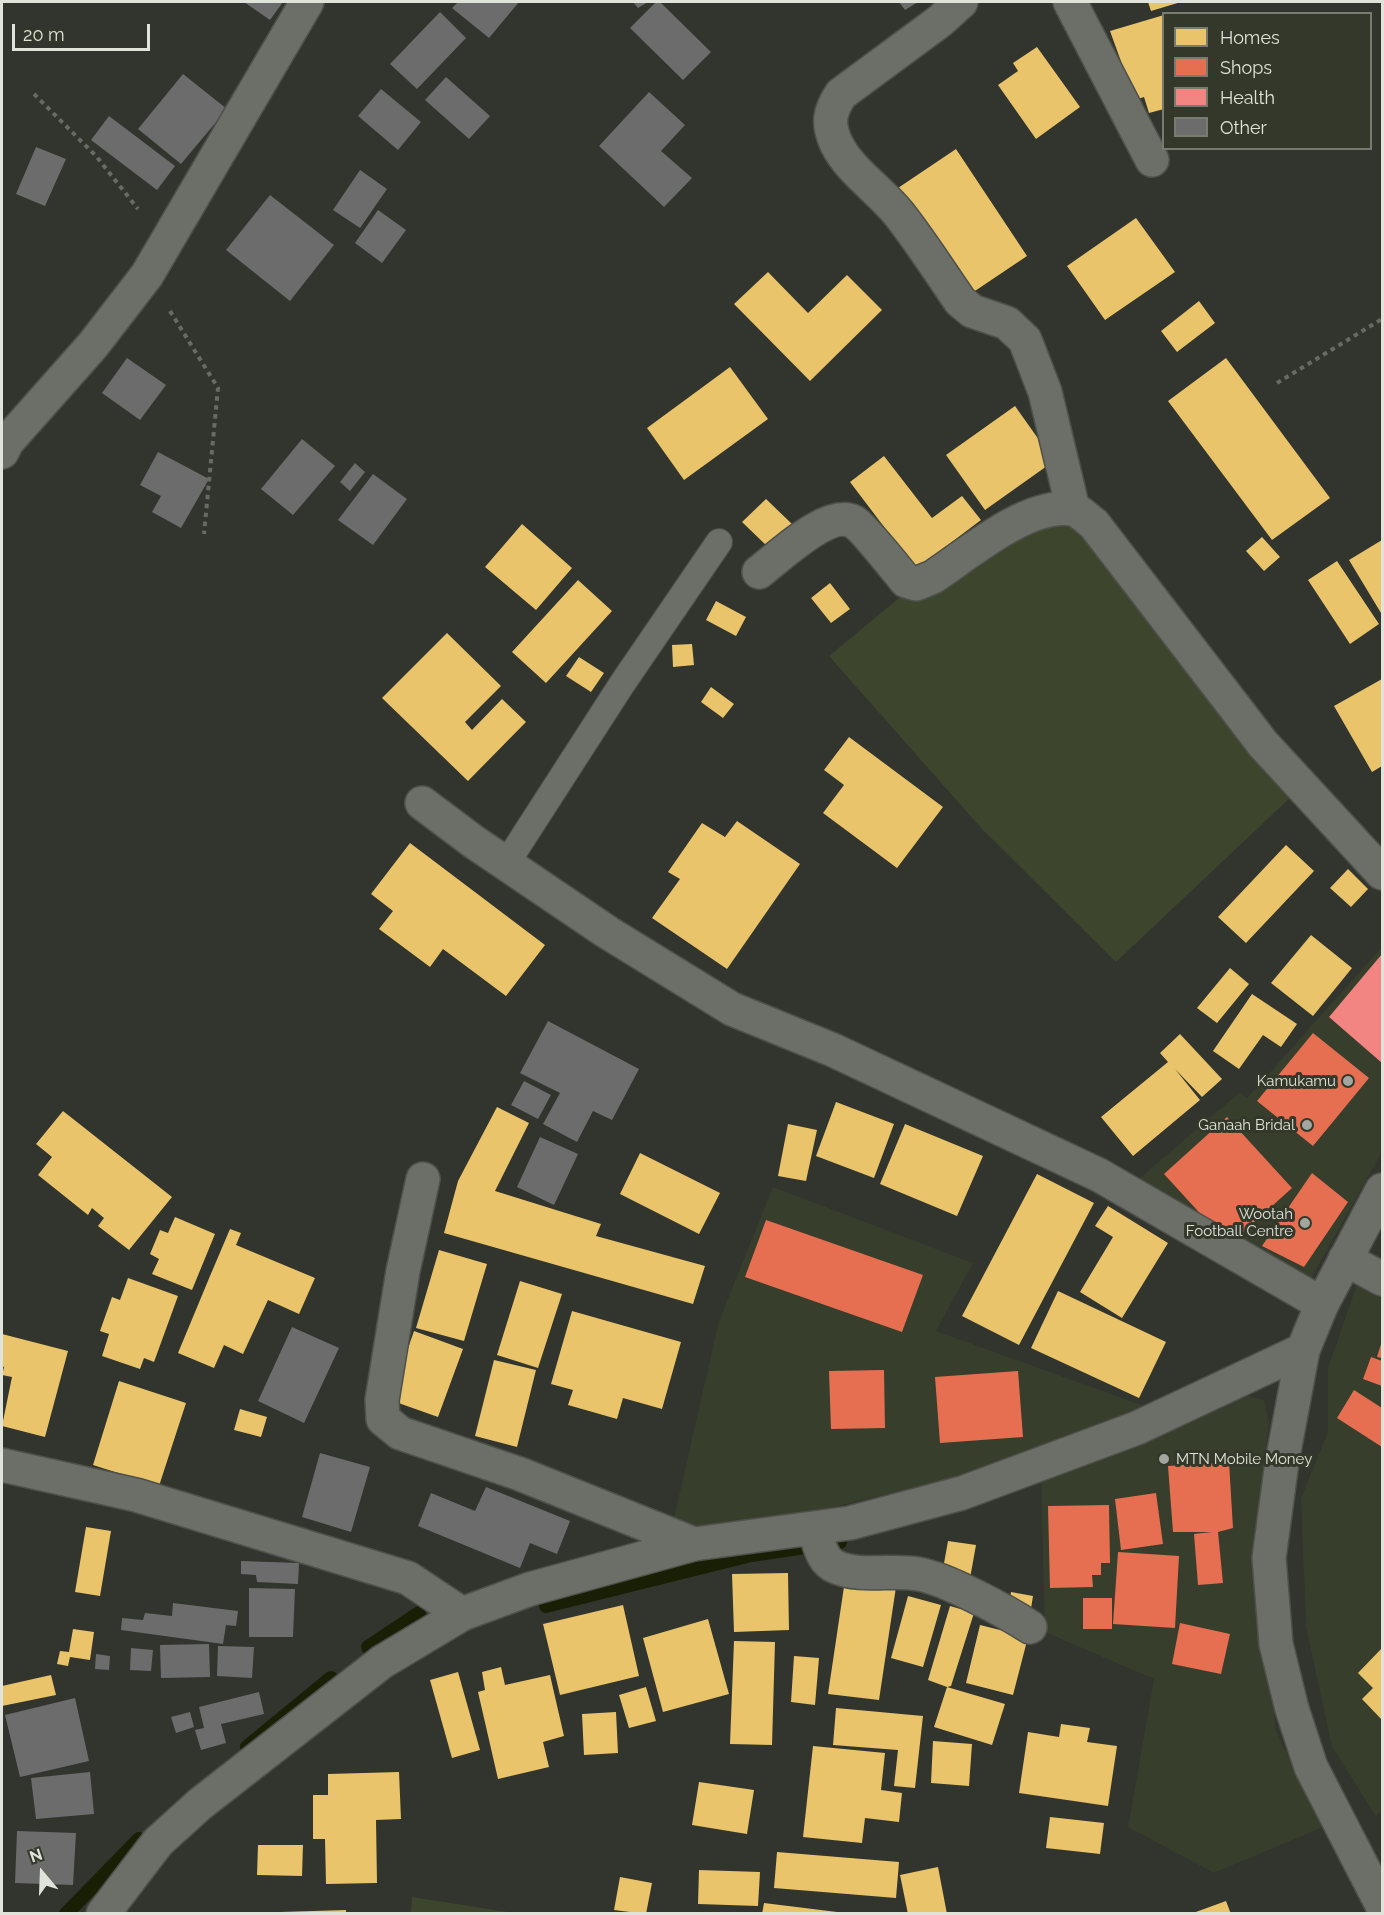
<!DOCTYPE html>
<html>
<head>
<meta charset="utf-8">
<style>
  body { margin:0 }
  #map { position:relative; width:1384px; height:1915px; overflow:hidden; background:#32342e; font-family:Raleway,sans-serif }
  canvas { display:block }
  .frame { position:absolute; inset:0; border:3px solid #dfe3da; pointer-events:none }
  .legend { position:absolute; left:1162px; top:12px; width:210px; height:138px; box-sizing:border-box; background:#33382a; border:2px solid #787c70; margin:0; padding:8px 10px; list-style:none; font-size:18px; color:#dfe3da }
  .legend li { display:flex; align-items:center; gap:12px; height:30px }
  .legend b { width:30px; border:2px solid #787c70 }
  .north { position:absolute; left:12px; top:1843px; width:60px; height:60px; -webkit-text-stroke:4px #33382a; paint-order:stroke; rotate:341deg; font-size:16px; font-weight:700; line-height:24px; text-align:center; color:#dfe3da }
  .north::after { content:''; display:block; margin:auto; width:21px; height:27px; background:#dfe3da; clip-path:polygon(50% 0,100% 100%,50% 72%,0 100%) }
  .scale { position:absolute; left:12px; top:24px; width:138px; height:27px; box-sizing:border-box; border:3px solid #dfe3da; border-top:0; padding-left:8px; font-size:18px; line-height:21px; white-space:nowrap; color:#dfe3da; -webkit-text-stroke:4px #33382a; paint-order:stroke }
</style>
</head>
<body>
<div id="map">
<canvas width="1384" height="1915"></canvas>
<div class="frame"></div>
<ul class="legend">
<li><b style="height:16px;background:#e9c46a"></b>Homes</li>
<li><b style="height:16px;background:#e76f51"></b>Shops</li>
<li><b style="height:16px;background:#f28482"></b>Health</li>
<li><b style="height:16px;background:#6d6c6d"></b>Other</li>
</ul>
<div class="north">N</div>
<div class="scale">20 m</div>
</div>
<script>
const ctx = document.querySelector('canvas').getContext('2d');
ctx.lineJoin = 'round';
function fillPath(path, color) { ctx.fillStyle = color; ctx.fill(path, 'evenodd'); }
function trace(path, color, width, dash) { ctx.strokeStyle = color; ctx.lineWidth = width; ctx.lineCap = dash ? 'butt' : 'round'; ctx.setLineDash(dash || []); ctx.stroke(path); }
function drawText(font, color, halo, rows, align = 'center') {
  ctx.font = font + ' Raleway,sans-serif'; ctx.lineWidth = 6; ctx.setLineDash([]); ctx.textBaseline = 'middle'; ctx.strokeStyle = halo; ctx.fillStyle = color; for (const [text, x, y, turn = 0] of rows) {
    ctx.save(); ctx.translate(x, y); ctx.rotate((+turn || 0) * Math.PI / 180); ctx.textAlign = isNaN(turn) ? turn : align; if (halo) ctx.strokeText(text, 0, 0); ctx.fillText(text, 0, 0); ctx.restore();
  }
}
fillPath(new Path2D(`
  M 1382,947 L 1382,1152 L 1308,1284 L 1134,1183 L 1240,1092 L 1247,1098 Z
  M 773,1187 L 973,1263 L 936,1331 L 1150,1408 L 974,1473 L 829,1508 L 685,1533 L 673,1522 L 719,1321 Z
  M 1357,1284 L 1382,1294 L 1382,1810 L 1376,1816 L 1332,1747 L 1306,1627 L 1301,1498 L 1328,1432 L 1328,1368 Z
  M 1243,1394 L 1264,1400 L 1269,1422 L 1256,1532 L 1276,1731 L 1323,1827 L 1214,1873 L 1128,1827 L 1154,1679 L 1045,1632 L 1041,1477 Z`), '#373e2c');
fillPath(new Path2D(`
  M 1059,522 L 1086,532 L 1294,794 L 1116,962 L 982,829 L 829,656 L 904,594 L 1024,532 Z
  M 412,1897 L 514,1913 L 411,1913 Z`), '#3d462d');
fillPath(new Path2D(`
  M 1148,2 L 1181,2 L 1151,11 Z
  M 1164,15 L 1164,109 L 1149,113 L 1144,97 L 1135,100 L 1110,31 Z
  M 1037,47 L 1080,107 L 1036,139 L 998,85 L 1018,71 L 1013,63 Z
  M 956,149 L 1027,256 L 969,295 L 898,188 Z
  M 1136,218 L 1175,272 L 1105,320 L 1067,266 Z
  M 768,272 L 808,313 L 847,275 L 882,310 L 810,381 L 734,304 Z
  M 1199,301 L 1215,323 L 1177,352 L 1161,331 Z
  M 1226,358 L 1330,498 L 1272,540 L 1168,401 Z
  M 730,367 L 768,419 L 684,480 L 647,428 Z
  M 1015,406 L 1054,461 L 985,510 L 946,455 Z
  M 884,456 L 932,518 L 962,496 L 981,520 L 916,569 L 850,482 Z
  M 766,499 L 792,524 L 769,548 L 742,522 Z
  M 522,524 L 572,568 L 536,610 L 485,567 Z
  M 1262,537 L 1280,557 L 1264,571 L 1246,551 Z
  M 1382,540 L 1382,612 L 1381,613 L 1349,560 Z
  M 1337,561 L 1379,624 L 1350,644 L 1308,580 Z
  M 578,580 L 612,611 L 546,683 L 512,652 Z
  M 830,583 L 850,609 L 831,623 L 811,598 Z
  M 716,601 L 746,617 L 736,636 L 706,620 Z
  M 447,633 L 501,686 L 465,722 L 472,730 L 502,699 L 526,722 L 468,781 L 382,698 Z
  M 692,644 L 694,665 L 673,667 L 672,645 Z
  M 579,657 L 604,673 L 591,692 L 566,676 Z
  M 1382,679 L 1382,766 L 1372,772 L 1334,706 Z
  M 711,687 L 734,704 L 723,718 L 701,702 Z
  M 849,737 L 943,807 L 897,868 L 823,813 L 844,785 L 824,770 Z
  M 737,821 L 800,864 L 727,969 L 652,918 L 680,879 L 668,872 L 702,823 L 725,837 Z
  M 410,843 L 545,945 L 506,996 L 443,949 L 430,967 L 379,929 L 393,911 L 371,894 Z
  M 1286,845 L 1314,871 L 1246,943 L 1218,917 Z
  M 1348,869 L 1368,889 L 1351,907 L 1330,888 Z
  M 1311,935 L 1352,968 L 1313,1016 L 1271,983 Z
  M 1230,968 L 1249,984 L 1217,1023 L 1197,1008 Z
  M 1252,994 L 1297,1024 L 1281,1047 L 1263,1035 L 1239,1069 L 1213,1051 Z
  M 1180,1034 L 1222,1079 L 1202,1097 L 1175,1069 L 1200,1100 L 1133,1156 L 1101,1117 L 1168,1062 L 1160,1053 Z
  M 836,1102 L 894,1124 L 874,1178 L 816,1156 Z
  M 497,1107 L 529,1123 L 495,1191 L 601,1224 L 596,1236 L 705,1266 L 693,1304 L 444,1233 L 458,1181 Z
  M 63,1111 L 172,1197 L 129,1250 L 98,1226 L 104,1218 L 92,1208 L 88,1215 L 38,1175 L 52,1157 L 36,1144 Z
  M 788,1124 L 817,1130 L 806,1181 L 778,1176 Z
  M 905,1124 L 983,1156 L 957,1216 L 880,1184 Z
  M 640,1153 L 720,1193 L 699,1234 L 620,1194 Z
  M 1037,1174 L 1094,1203 L 1019,1345 L 962,1316 Z
  M 1108,1206 L 1168,1243 L 1122,1318 L 1080,1292 L 1113,1237 L 1095,1226 Z
  M 175,1217 L 215,1234 L 192,1290 L 152,1274 L 159,1259 L 150,1254 L 160,1230 L 168,1233 Z
  M 230,1229 L 241,1233 L 236,1245 L 315,1278 L 299,1314 L 268,1300 L 243,1354 L 224,1345 L 214,1368 L 178,1353 L 210,1276 L 245,1292 L 210,1276 Z
  M 439,1250 L 487,1264 L 464,1341 L 416,1328 Z
  M 128,1278 L 178,1296 L 154,1362 L 144,1358 L 140,1369 L 102,1356 L 109,1334 L 100,1331 L 112,1297 L 120,1300 Z
  M 520,1281 L 562,1294 L 538,1368 L 497,1355 Z
  M 1058,1291 L 1166,1342 L 1139,1398 L 1031,1348 Z
  M 572,1311 L 681,1342 L 662,1409 L 623,1398 L 617,1419 L 568,1405 L 573,1390 L 551,1384 Z
  M 414,1331 L 463,1349 L 438,1417 L 390,1400 Z
  M 2,1334 L 68,1351 L 45,1437 L 2,1426 L 12,1377 L 2,1375 L 4,1367 L 2,1366 Z
  M 494,1360 L 536,1370 L 517,1447 L 475,1436 Z
  M 119,1381 L 186,1403 L 159,1486 L 93,1465 Z
  M 240,1409 L 267,1417 L 261,1437 L 234,1430 Z
  M 86,1527 L 111,1531 L 100,1596 L 75,1592 Z
  M 948,1541 L 976,1545 L 969,1584 L 941,1580 Z
  M 788,1573 L 789,1630 L 734,1632 L 732,1574 Z
  M 845,1580 L 896,1587 L 879,1700 L 828,1694 Z
  M 1011,1592 L 1033,1596 L 1030,1615 L 1008,1611 Z
  M 908,1596 L 941,1605 L 923,1667 L 891,1658 Z
  M 623,1605 L 639,1676 L 560,1695 L 543,1624 Z
  M 950,1606 L 974,1613 L 951,1686 L 947,1687 L 928,1680 Z
  M 708,1619 L 729,1694 L 663,1712 L 643,1638 Z
  M 980,1625 L 1028,1637 L 1013,1695 L 966,1683 Z
  M 73,1629 L 94,1632 L 90,1660 L 70,1657 L 68,1666 L 57,1664 L 60,1651 L 69,1652 Z
  M 734,1641 L 775,1642 L 772,1745 L 730,1744 Z
  M 1382,1648 L 1382,1720 L 1362,1699 L 1373,1688 L 1358,1673 Z
  M 794,1656 L 819,1658 L 815,1705 L 791,1702 Z
  M 501,1667 L 505,1685 L 550,1675 L 564,1736 L 543,1742 L 549,1767 L 498,1779 L 478,1692 L 485,1690 L 482,1672 Z
  M 458,1672 L 480,1750 L 452,1758 L 430,1680 Z
  M 51,1675 L 56,1695 L 2,1706 L 2,1686 Z
  M 646,1687 L 656,1721 L 629,1728 L 619,1695 Z
  M 947,1687 L 1005,1704 L 992,1745 L 934,1727 Z
  M 836,1708 L 923,1716 L 915,1788 L 894,1786 L 898,1750 L 833,1745 Z
  M 616,1712 L 618,1753 L 584,1755 L 582,1714 Z
  M 1061,1724 L 1090,1728 L 1087,1742 L 1117,1746 L 1108,1806 L 1019,1793 L 1028,1732 L 1059,1737 Z
  M 933,1741 L 972,1744 L 969,1786 L 931,1783 Z
  M 813,1746 L 885,1753 L 881,1790 L 902,1793 L 899,1822 L 865,1818 L 862,1843 L 803,1837 Z
  M 399,1772 L 401,1819 L 376,1820 L 377,1883 L 326,1884 L 325,1839 L 313,1839 L 313,1795 L 328,1795 L 328,1774 Z
  M 699,1782 L 754,1790 L 747,1834 L 692,1825 Z
  M 1050,1817 L 1104,1823 L 1100,1854 L 1046,1848 Z
  M 258,1845 L 303,1845 L 302,1876 L 257,1875 Z
  M 777,1852 L 899,1862 L 896,1898 L 774,1888 Z
  M 938,1867 L 947,1914 L 908,1914 L 900,1875 Z
  M 699,1870 L 760,1872 L 758,1906 L 698,1904 Z
  M 620,1877 L 652,1883 L 646,1914 L 614,1910 Z
  M 1226,1901 L 1231,1914 L 1193,1914 L 1193,1913 Z
  M 764,1903 L 837,1912 L 837,1914 L 762,1914 Z
  M 346,1910 L 346,1914 L 280,1914 L 280,1912 Z`), '#e9c46a');
fillPath(new Path2D(`
  M 1313,1033 L 1369,1078 L 1313,1146 L 1257,1101 Z
  M 1227,1117 L 1292,1188 L 1229,1245 L 1164,1174 Z
  M 1312,1173 L 1348,1202 L 1304,1267 L 1262,1246 Z
  M 766,1220 L 923,1275 L 902,1332 L 745,1277 Z
  M 1382,1341 L 1382,1358 L 1377,1357 Z
  M 1371,1357 L 1382,1361 L 1382,1386 L 1363,1379 Z
  M 884,1370 L 885,1428 L 831,1429 L 829,1371 Z
  M 1018,1371 L 1023,1437 L 940,1443 L 935,1377 Z
  M 1354,1390 L 1382,1408 L 1382,1447 L 1337,1418 Z
  M 1229,1462 L 1233,1528 L 1218,1532 L 1223,1583 L 1198,1585 L 1194,1534 L 1212,1532 L 1173,1532 L 1168,1466 Z
  M 1156,1493 L 1163,1544 L 1121,1550 L 1115,1499 Z
  M 1109,1505 L 1110,1563 L 1101,1563 L 1101,1575 L 1092,1575 L 1093,1587 L 1050,1588 L 1048,1506 Z
  M 1118,1552 L 1179,1556 L 1175,1628 L 1113,1624 Z
  M 1083,1598 L 1112,1598 L 1112,1629 L 1083,1629 Z
  M 1180,1623 L 1230,1634 L 1221,1674 L 1172,1664 Z`), '#e76f51');
fillPath(new Path2D(`
  M 1382,954 L 1382,1063 L 1329,1017 Z`), '#f28482');
trace(new Path2D(`
  M 546,1606 L 751,1555 L 840,1542
  M 368,1647 L 419,1613
  M 247,1747 L 331,1678
  M 66,1914 L 139,1839`), '#181f05', 14);
fillPath(new Path2D(`
  M 244,2 L 283,2 L 270,20 Z
  M 458,2 L 519,2 L 489,38 L 452,8 Z
  M 633,2 L 648,2 L 638,8 Z
  M 656,2 L 660,2 L 711,52 L 683,80 L 630,28 Z
  M 899,2 L 918,2 L 905,10 Z
  M 440,12 L 466,38 L 417,89 L 390,64 Z
  M 183,74 L 227,109 L 181,164 L 138,129 Z
  M 446,77 L 490,116 L 469,139 L 425,100 Z
  M 381,89 L 421,122 L 398,150 L 358,116 Z
  M 649,92 L 685,125 L 661,151 L 692,178 L 664,207 L 599,146 Z
  M 109,116 L 175,166 L 157,190 L 91,140 Z
  M 36,147 L 66,159 L 45,206 L 16,194 Z
  M 360,170 L 387,189 L 360,228 L 333,210 Z
  M 270,195 L 334,245 L 290,301 L 226,250 Z
  M 378,210 L 406,230 L 382,263 L 355,243 Z
  M 127,358 L 166,385 L 140,420 L 102,393 Z
  M 302,439 L 335,466 L 293,515 L 261,489 Z
  M 158,452 L 209,479 L 181,528 L 152,512 L 161,496 L 140,485 Z
  M 355,463 L 365,472 L 350,491 L 340,482 Z
  M 373,474 L 407,499 L 373,545 L 338,520 Z
  M 548,1021 L 639,1069 L 612,1120 L 593,1111 L 577,1142 L 543,1124 L 560,1093 L 520,1073 Z
  M 524,1081 L 551,1095 L 538,1119 L 511,1105 Z
  M 540,1137 L 578,1154 L 554,1205 L 517,1187 Z
  M 292,1327 L 339,1348 L 304,1423 L 258,1401 Z
  M 320,1453 L 370,1467 L 351,1532 L 302,1517 Z
  M 486,1487 L 570,1521 L 557,1554 L 530,1543 L 520,1568 L 418,1526 L 431,1493 L 475,1511 Z
  M 241,1561 L 299,1563 L 298,1584 L 257,1582 L 256,1575 L 241,1574 Z
  M 249,1588 L 295,1589 L 293,1637 L 249,1637 Z
  M 173,1603 L 238,1611 L 236,1626 L 226,1625 L 223,1644 L 121,1630 L 122,1618 L 143,1620 L 145,1613 L 172,1616 Z
  M 209,1644 L 210,1677 L 161,1678 L 160,1645 Z
  M 218,1646 L 254,1647 L 252,1678 L 217,1676 Z
  M 131,1648 L 153,1650 L 151,1671 L 130,1670 Z
  M 96,1654 L 110,1656 L 109,1670 L 95,1669 Z
  M 259,1692 L 264,1714 L 221,1724 L 226,1743 L 201,1750 L 195,1730 L 204,1728 L 199,1707 Z
  M 75,1698 L 89,1761 L 20,1777 L 5,1715 Z
  M 190,1712 L 194,1727 L 176,1733 L 171,1717 Z
  M 90,1772 L 94,1814 L 36,1819 L 31,1778 Z
  M 17,1831 L 76,1833 L 73,1885 L 15,1883 Z`), '#6d6c6d');
const service = new Path2D(`
  M 506,864 L 622,684 L 719,542`);
const minor = new Path2D(`
  M 961,2 L 940,21 L 841,94 C 829,112 827,124 837,145 C 851,172 880,190 899,214 C 921,242 940,272 960,301 L 972,311 L 1007,323 L 1025,340 L 1045,392 L 1073,509
  M 1070,2 L 1152,160
  M 2,452 L 7,442 L 93,345 L 147,275 L 307,2
  M 759,572 C 779,557 829,508 854,522 C 863,527 897,570 906,581 L 916,584 L 933,577 C 968,554 1027,503 1071,509 C 1079,510 1087,519 1094,524 L 1263,744 L 1382,873
  M 422,803 L 474,842 L 607,932 L 732,1009 L 833,1050 L 1099,1175 L 1322,1304
  M 423,1179 L 403,1271 L 382,1400 L 383,1419 L 400,1433 L 520,1474 L 694,1544
  M 1345,1259 L 1382,1279
  M 2,1465 L 136,1495 L 408,1578 L 462,1614
  M 814,1529 C 819,1542 821,1561 836,1567 C 861,1578 892,1569 918,1574 C 945,1578 1007,1612 1030,1627`);
const tertiary = new Path2D(`
  M 1382,1190 L 1322,1304 L 1303,1350 L 1282,1462 L 1269,1558 L 1276,1644 L 1292,1709 L 1311,1767 L 1382,1905
  M 103,1914 L 158,1842 L 200,1804 L 382,1662 L 462,1614 L 530,1589 L 694,1544 L 850,1523 L 962,1493 L 1137,1428 L 1303,1350`);
trace(service, '#4e504a', 28);
trace(minor, '#4e504a', 36);
trace(tertiary, '#4e504a', 36);
trace(new Path2D(`
  M 34,94 L 96,156 L 138,209
  M 170,311 L 218,388 L 204,534
  M 1277,383 L 1382,319`), '#686a64', 4, [4.5, 4.5]);
trace(service, '#6c6e68', 26);
trace(minor, '#6c6e68', 33);
trace(tertiary, '#6c6e68', 33);
for (const [x, y, r, color] of [
  [1348,1081,6,"#a2a69e"],
  [1307,1125,6,"#a2a69e"],
  [1305,1223,6,"#a2a69e"],
  [1164,1459,6,"#a2a69e"]
]) { const dot = new Path2D(); dot.arc(x, y, r, 0, 2 * Math.PI); ctx.fillStyle = color; ctx.fill(dot); trace(dot, '#33382a', 2); }
drawText('15px', '#dfe3da', '#33382a', [
  ["Kamukamu",1336,1081],
  ["Ganaah Bridal",1295,1125],
  ["Wootah",1293,1214],
  ["Football Centre",1293,1231],
  ["MTN Mobile Money",1176,1459,"left"]
], 'right');
</script>
</body>
</html>
